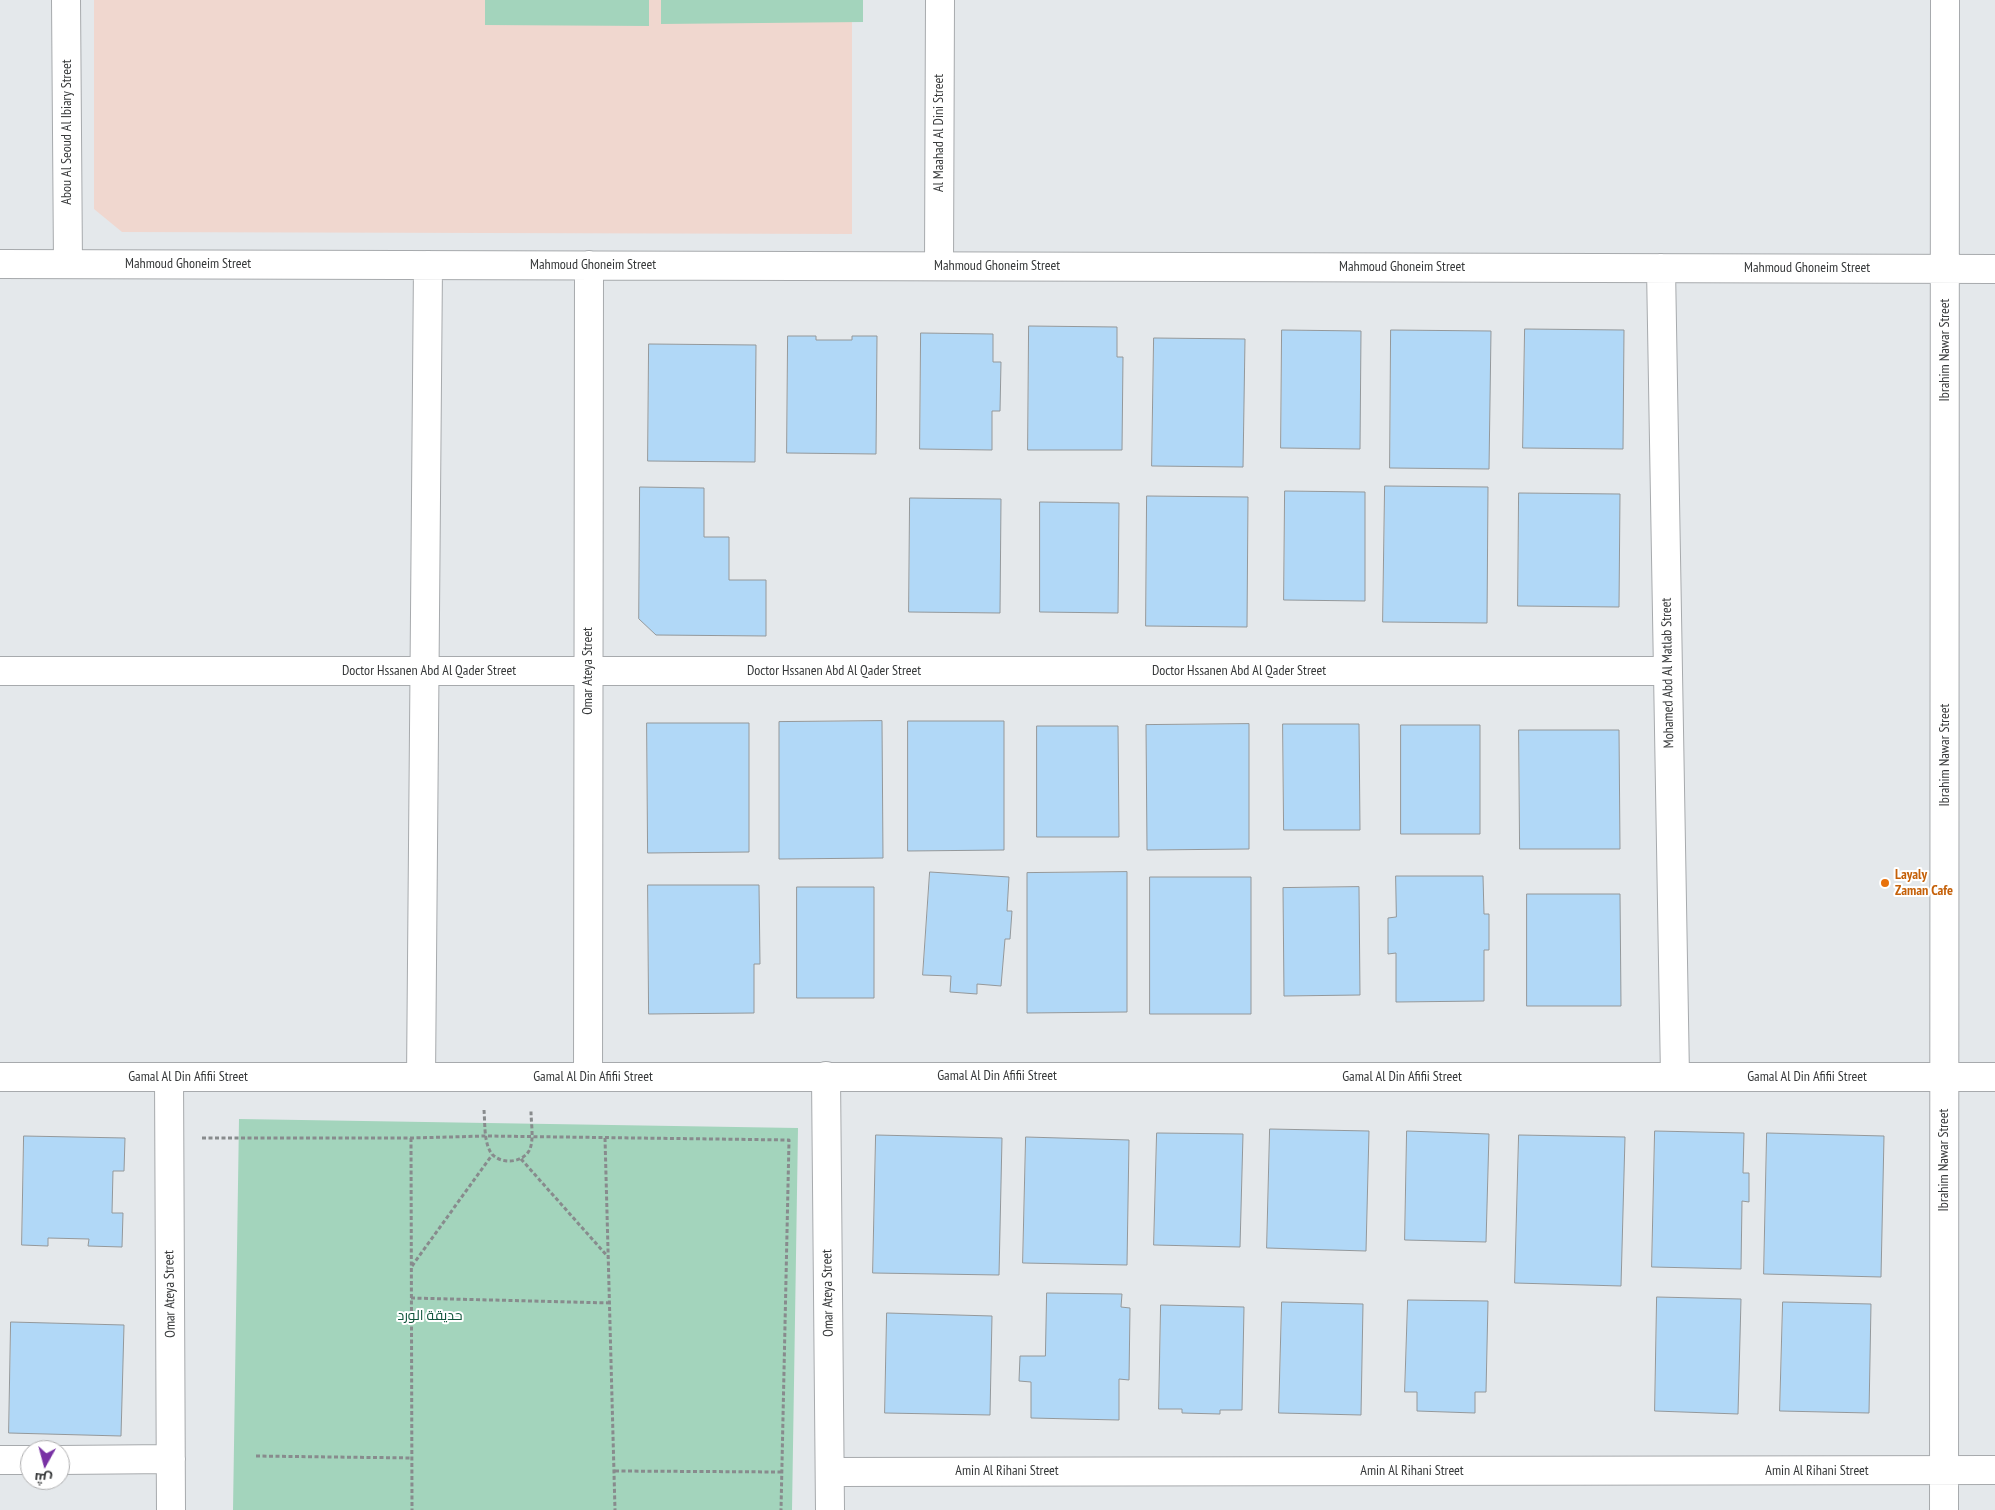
<!DOCTYPE html>
<html>
<head>
<meta charset="utf-8">
<style>
  body { margin:0 }
  #map { position:relative; width:1995px; height:1510px; overflow:hidden; background:#e4e8eb; font-family:"PT Sans Narrow",Cairo,sans-serif }
  canvas { display:block }
  .north { position:absolute; left:20px; top:1440px; width:50px; height:50px; box-sizing:border-box; background:#fff; border:1px solid #afafb0; border-radius:50%; rotate:187deg; font-size:14px; font-weight:700; line-height:20px; text-align:center; color:#363839 }
  .north::after { content:''; display:block; margin:auto; width:18px; height:22px; background:#7831a4; clip-path:polygon(50% 0,100% 100%,50% 72%,0 100%) }
</style>
</head>
<body>
<div id="map">
<canvas width="1995" height="1510"></canvas>
<div class="north">ش</div>
</div>
<script>
const ctx = document.querySelector('canvas').getContext('2d');
ctx.lineJoin = 'round';
function fillPath(path, color) { ctx.fillStyle = color; ctx.fill(path, 'evenodd'); }
function trace(path, color, width, dash) { ctx.strokeStyle = color; ctx.lineWidth = width; ctx.lineCap = dash ? 'butt' : 'round'; ctx.setLineDash(dash || []); ctx.stroke(path); }
function drawText(font, color, halo, rows, align = 'center') {
  ctx.font = font + ' "PT Sans Narrow",Cairo,sans-serif'; ctx.lineWidth = 4; ctx.setLineDash([]); ctx.textBaseline = 'middle'; ctx.strokeStyle = halo; ctx.fillStyle = color; for (const [text, x, y, turn = 0] of rows) {
    ctx.save(); ctx.translate(x, y); ctx.rotate((+turn || 0) * Math.PI / 180); ctx.textAlign = isNaN(turn) ? turn : align; if (halo) ctx.strokeText(text, 0, 0); ctx.fillText(text, 0, 0); ctx.restore();
  }
}
fillPath(new Path2D(`
  M 94,0 L 852,0 L 852,234 L 122,232 L 94,209 Z`), '#f0d7cf');
fillPath(new Path2D(`
  M 485,0 L 649,0 L 649,26 L 485,25 Z
  M 661,0 L 863,0 L 863,22 L 661,24 Z
  M 239,1119 L 798,1128 L 792,1510 L 233,1510 Z`), '#a3d4bc');
const building = new Path2D(`
  M 1029,326 L 1117,327 L 1117,357 L 1123,357 L 1122,450 L 1028,450 Z
  M 1525,329 L 1624,330 L 1623,449 L 1523,448 Z
  M 1282,330 L 1361,331 L 1360,449 L 1281,448 Z
  M 1391,330 L 1491,331 L 1489,469 L 1390,468 Z
  M 921,333 L 993,334 L 993,362 L 1001,362 L 1000,411 L 992,411 L 992,450 L 920,449 Z
  M 788,336 L 816,336 L 816,340 L 852,340 L 852,336 L 877,336 L 876,454 L 787,453 Z
  M 1154,338 L 1245,339 L 1243,467 L 1152,466 Z
  M 649,344 L 756,345 L 755,462 L 648,461 Z
  M 1385,486 L 1488,487 L 1487,623 L 1383,622 Z
  M 640,487 L 704,488 L 704,537 L 729,537 L 729,580 L 766,580 L 766,636 L 656,635 L 639,619 Z
  M 1285,491 L 1365,492 L 1365,601 L 1284,600 Z
  M 1519,493 L 1620,494 L 1619,607 L 1518,606 Z
  M 1147,496 L 1248,497 L 1247,627 L 1146,626 Z
  M 910,498 L 1001,499 L 1000,613 L 909,612 Z
  M 1040,502 L 1119,503 L 1118,613 L 1040,612 Z
  M 882,721 L 883,858 L 779,859 L 779,722 Z
  M 908,721 L 1004,721 L 1004,850 L 908,851 Z
  M 647,723 L 749,723 L 749,852 L 648,853 Z
  M 1249,724 L 1249,849 L 1147,850 L 1146,725 Z
  M 1283,724 L 1359,724 L 1360,830 L 1284,830 Z
  M 1401,725 L 1480,725 L 1480,834 L 1401,834 Z
  M 1037,726 L 1118,726 L 1119,837 L 1037,837 Z
  M 1519,730 L 1619,730 L 1620,849 L 1520,849 Z
  M 930,872 L 1009,877 L 1007,911 L 1012,911 L 1010,939 L 1005,939 L 1001,986 L 977,984 L 977,994 L 950,992 L 951,976 L 923,975 Z
  M 1127,872 L 1127,1012 L 1027,1013 L 1027,873 Z
  M 1396,876 L 1483,876 L 1484,914 L 1489,914 L 1489,950 L 1484,950 L 1484,1001 L 1396,1002 L 1396,953 L 1388,954 L 1388,918 L 1396,917 Z
  M 1150,877 L 1251,877 L 1251,1014 L 1150,1014 Z
  M 648,885 L 759,885 L 760,964 L 754,964 L 754,1013 L 649,1014 Z
  M 797,887 L 874,887 L 874,998 L 797,998 Z
  M 1359,887 L 1360,995 L 1284,996 L 1283,888 Z
  M 1527,894 L 1620,894 L 1621,1006 L 1527,1006 Z
  M 1270,1129 L 1369,1131 L 1366,1251 L 1267,1248 Z
  M 1407,1131 L 1489,1134 L 1486,1242 L 1405,1240 Z
  M 1655,1131 L 1744,1133 L 1743,1173 L 1749,1173 L 1749,1202 L 1742,1201 L 1741,1269 L 1652,1267 Z
  M 1157,1133 L 1243,1134 L 1240,1247 L 1154,1245 Z
  M 1767,1133 L 1884,1136 L 1881,1277 L 1764,1274 Z
  M 876,1135 L 1002,1138 L 999,1275 L 873,1273 Z
  M 1519,1135 L 1625,1137 L 1621,1286 L 1515,1283 Z
  M 24,1136 L 125,1138 L 124,1171 L 113,1171 L 112,1213 L 123,1213 L 122,1247 L 88,1246 L 89,1239 L 48,1238 L 48,1246 L 22,1245 Z
  M 1026,1137 L 1129,1140 L 1127,1265 L 1023,1263 Z
  M 1047,1293 L 1122,1294 L 1121,1307 L 1130,1308 L 1129,1380 L 1119,1379 L 1119,1420 L 1031,1418 L 1031,1382 L 1019,1381 L 1020,1356 L 1045,1356 Z
  M 1657,1297 L 1741,1299 L 1738,1414 L 1655,1411 Z
  M 1408,1300 L 1488,1301 L 1486,1392 L 1475,1392 L 1475,1413 L 1417,1411 L 1417,1392 L 1405,1392 Z
  M 1282,1302 L 1363,1304 L 1361,1415 L 1279,1413 Z
  M 1783,1302 L 1871,1304 L 1869,1413 L 1780,1411 Z
  M 1161,1305 L 1244,1307 L 1242,1410 L 1220,1410 L 1220,1414 L 1182,1413 L 1182,1409 L 1159,1409 Z
  M 887,1313 L 992,1316 L 990,1415 L 885,1413 Z
  M 11,1322 L 124,1325 L 121,1436 L 9,1433 Z`);
fillPath(building, '#b1d8f7');
trace(building, '#94989a', 1);
const minor = new Path2D(`
  M 66,0 L 68,264
  M 0,264 L 1995,269
  M 939,266 L 940,0
  M 1661,268 L 1675,1077
  M 0,671 L 1668,671
  M 826,1076 L 830,1510
  M 0,1077 L 1995,1077
  M 169,1077 L 171,1510
  M 421,1077 L 428,265
  M 588,1077 L 589,265
  M 0,1460 L 30,1460
  M 60,1460 L 171,1459
  M 830,1472 L 1995,1470
  M 1944,1510 L 1945,0`);
trace(minor, '#a7aaad', 30);
trace(new Path2D(`
  M 484,1110 C 485,1122 484,1138 489,1149 C 495,1165 523,1165 530,1149 C 534,1138 531,1123 531,1111
  M 202,1138 L 411,1138 L 486,1136 L 789,1140 L 781,1510
  M 411,1138 L 412,1510
  M 605,1138 L 615,1510
  M 521,1159 L 609,1258
  M 412,1266 L 492,1155
  M 411,1298 L 611,1303
  M 256,1456 L 413,1458
  M 615,1471 L 783,1472`), '#888b8d', 3, [4, 2.5]);
trace(minor, '#fff', 28);
for (const [x, y, r, color] of [
  [1885,883,5,"#e8710a"]
]) { const dot = new Path2D(); dot.arc(x, y, r, 0, 2 * Math.PI); ctx.fillStyle = color; ctx.fill(dot); trace(dot, '#fff', 2); }
drawText('14px', '#363839', '#fff', [
  ["Abou Al Seoud Al Ibiary Street",67,132,-90],
  ["Al Maahad Al Dini Street",939,133,-90],
  ["Mahmoud Ghoneim Street",188,264],
  ["Mahmoud Ghoneim Street",593,265],
  ["Mahmoud Ghoneim Street",997,266],
  ["Mahmoud Ghoneim Street",1402,267],
  ["Mahmoud Ghoneim Street",1807,268],
  ["Ibrahim Nawar Street",1945,350,-90],
  ["Doctor Hssanen Abd Al Qader Street",429,671],
  ["Omar Ateya Street",588,671,-90],
  ["Doctor Hssanen Abd Al Qader Street",834,671],
  ["Doctor Hssanen Abd Al Qader Street",1239,671],
  ["Mohamed Abd Al Matlab Street",1668,673,-91],
  ["Ibrahim Nawar Street",1945,755,-90],
  ["Gamal Al Din Afifii Street",997,1076],
  ["Gamal Al Din Afifii Street",188,1077],
  ["Gamal Al Din Afifii Street",593,1077],
  ["Gamal Al Din Afifii Street",1402,1077],
  ["Gamal Al Din Afifii Street",1807,1077],
  ["Ibrahim Nawar Street",1944,1160,-90],
  ["Omar Ateya Street",828,1293,-91],
  ["Omar Ateya Street",170,1294,-91],
  ["Amin Al Rihani Street",1007,1471],
  ["Amin Al Rihani Street",1412,1471],
  ["Amin Al Rihani Street",1817,1471]
]);
drawText('bold 14px', '#c56008', '#fff', [
  ["Layaly",1895,875],
  ["Zaman Cafe",1895,891]
], 'left');
drawText('14px', '#12553c', '#fff', [
  ["حديقة الورد",430,1316]
]);
</script>
</body>
</html>
